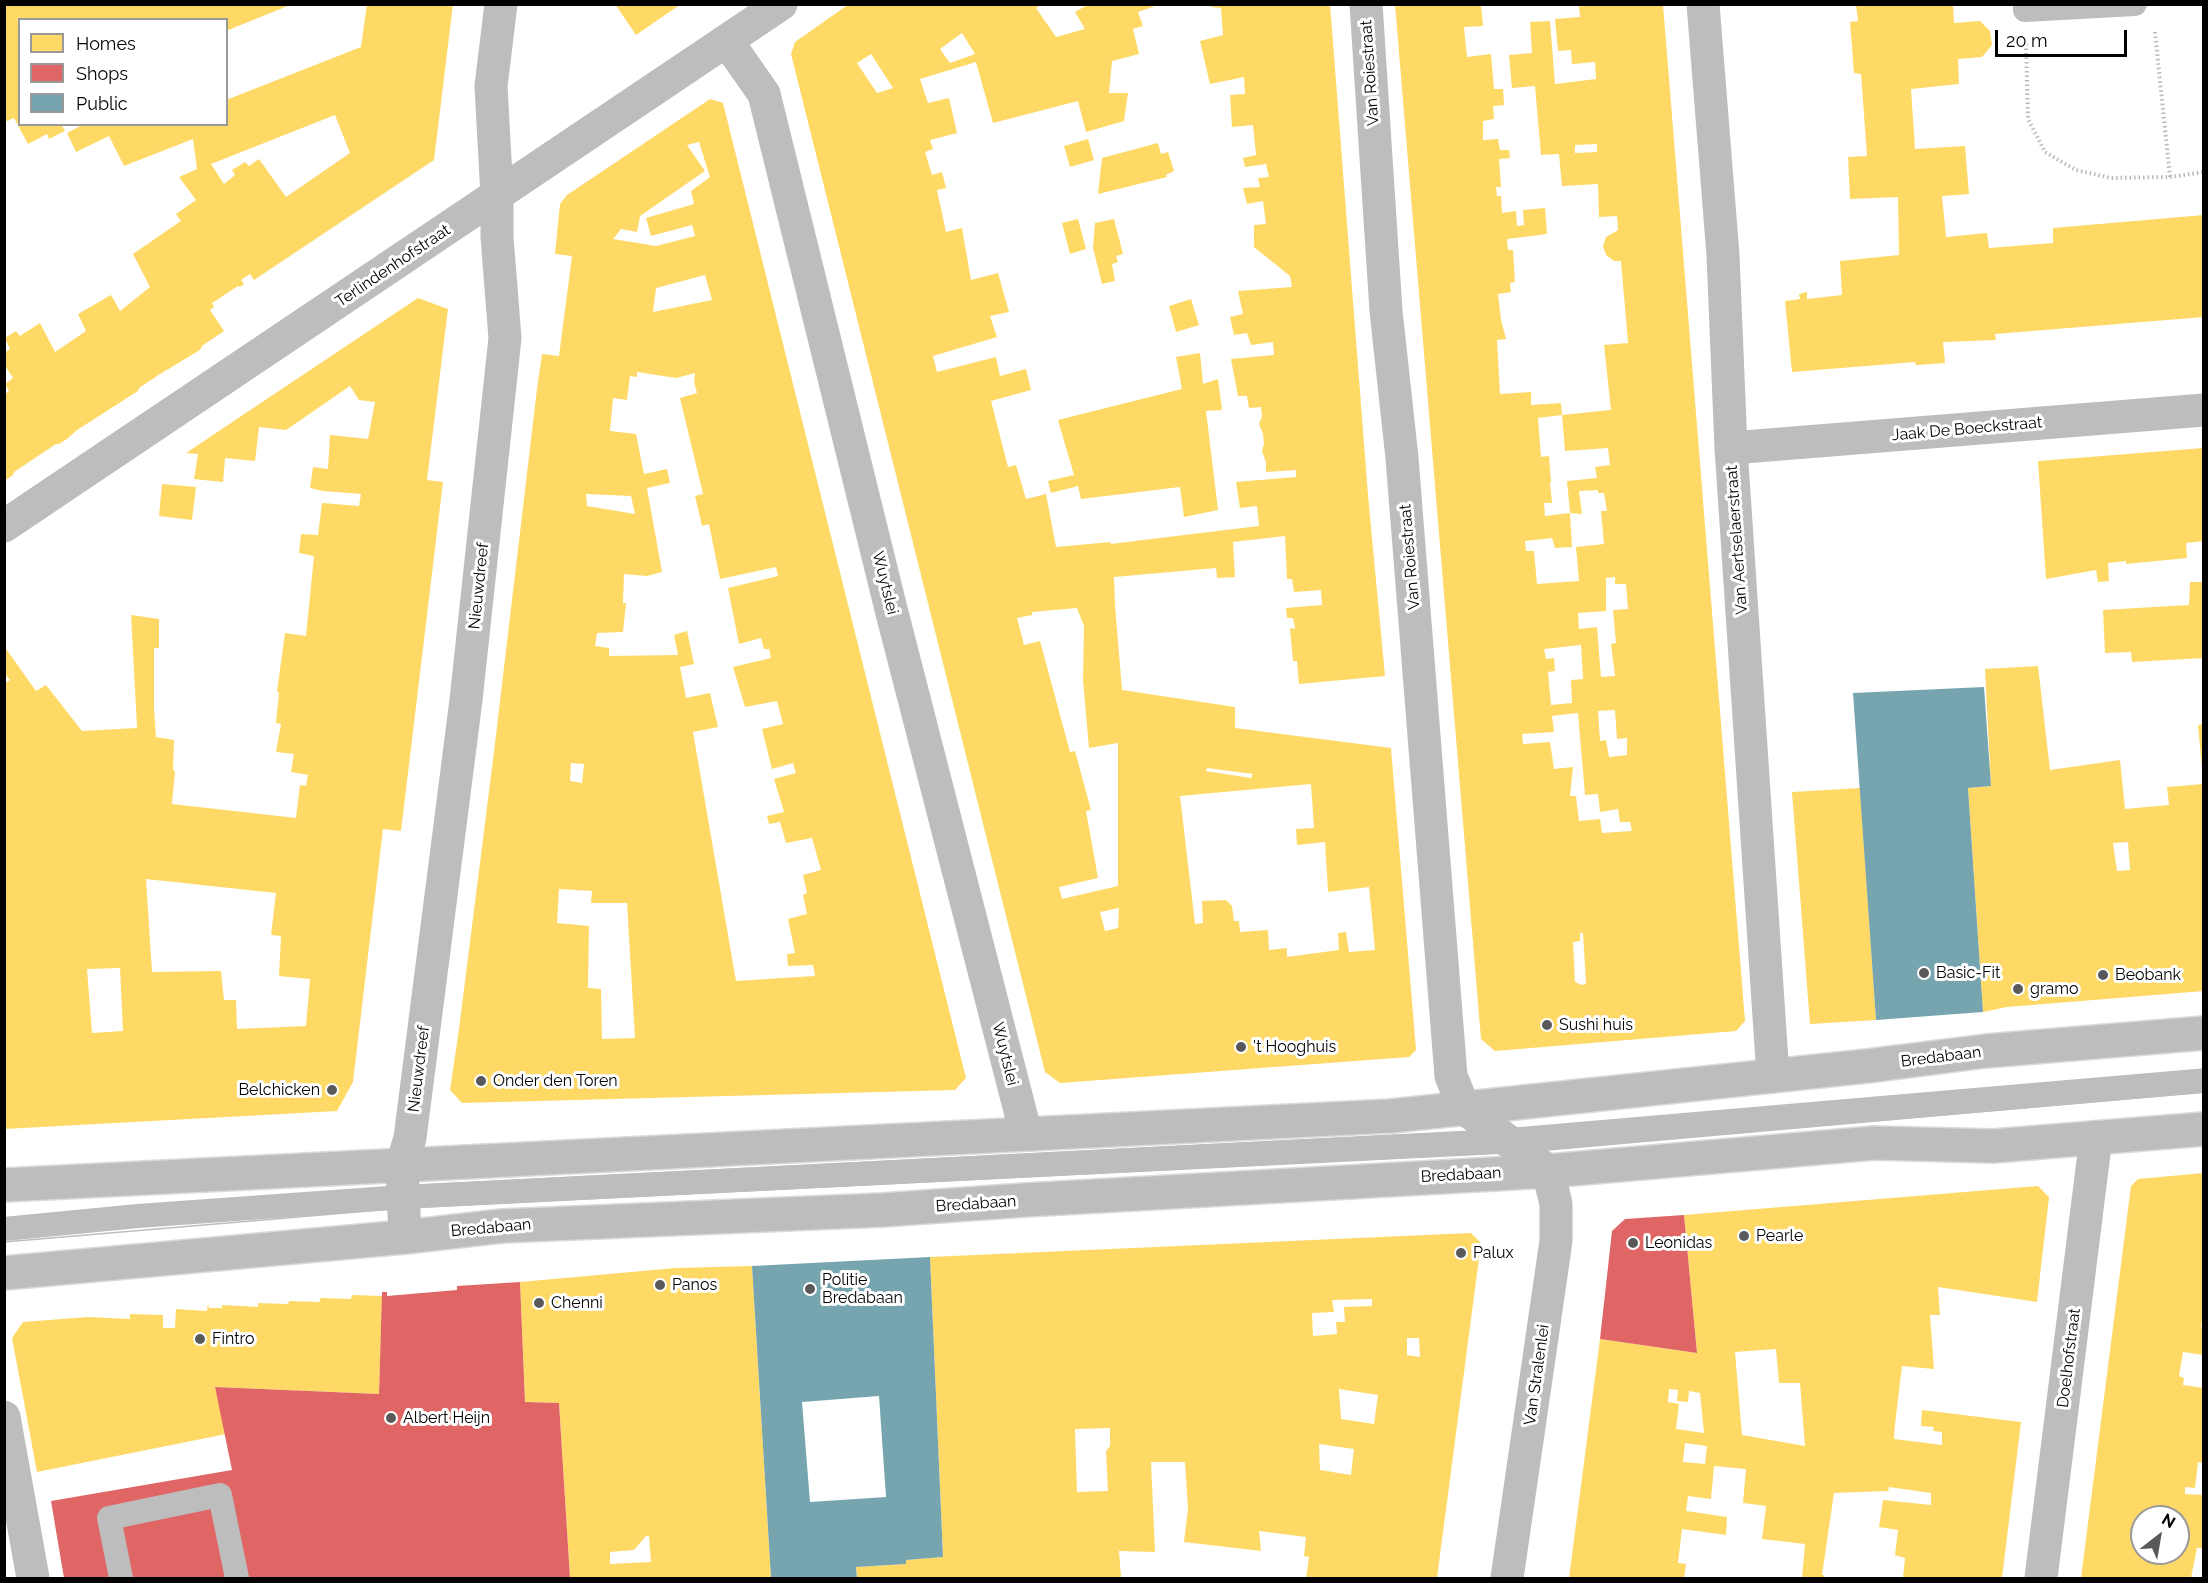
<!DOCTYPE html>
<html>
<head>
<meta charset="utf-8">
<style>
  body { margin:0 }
  #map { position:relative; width:2208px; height:1583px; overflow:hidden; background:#fff; font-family:Raleway,sans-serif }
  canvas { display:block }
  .frame { position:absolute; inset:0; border:6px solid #000; pointer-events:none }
  .legend { position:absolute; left:18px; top:18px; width:210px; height:108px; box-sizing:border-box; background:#fff; border:2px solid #999; margin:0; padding:8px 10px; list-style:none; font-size:18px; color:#000 }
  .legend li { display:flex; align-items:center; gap:12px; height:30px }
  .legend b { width:30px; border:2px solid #999 }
  .north { position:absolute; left:2130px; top:1505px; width:60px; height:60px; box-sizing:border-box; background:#fff; border:2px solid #999; border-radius:50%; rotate:31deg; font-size:16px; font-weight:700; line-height:24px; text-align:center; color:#000 }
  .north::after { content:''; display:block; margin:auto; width:21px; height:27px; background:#595959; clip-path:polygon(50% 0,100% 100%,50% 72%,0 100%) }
  .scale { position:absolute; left:1995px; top:30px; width:132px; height:27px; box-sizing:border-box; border:3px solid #000; border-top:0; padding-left:8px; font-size:18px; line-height:21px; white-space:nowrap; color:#000; -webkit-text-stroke:4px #fff; paint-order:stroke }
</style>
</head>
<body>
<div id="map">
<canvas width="2208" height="1583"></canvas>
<div class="frame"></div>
<ul class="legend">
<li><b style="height:16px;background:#ffd966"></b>Homes</li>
<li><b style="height:16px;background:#e06666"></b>Shops</li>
<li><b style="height:16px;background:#76a5af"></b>Public</li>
</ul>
<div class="north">N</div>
<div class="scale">20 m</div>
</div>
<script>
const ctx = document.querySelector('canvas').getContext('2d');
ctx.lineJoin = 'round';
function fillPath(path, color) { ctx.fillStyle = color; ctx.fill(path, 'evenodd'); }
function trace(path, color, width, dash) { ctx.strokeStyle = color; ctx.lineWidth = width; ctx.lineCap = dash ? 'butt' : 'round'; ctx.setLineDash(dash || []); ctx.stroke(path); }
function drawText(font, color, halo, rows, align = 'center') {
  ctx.font = font + ' Raleway,sans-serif'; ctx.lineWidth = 6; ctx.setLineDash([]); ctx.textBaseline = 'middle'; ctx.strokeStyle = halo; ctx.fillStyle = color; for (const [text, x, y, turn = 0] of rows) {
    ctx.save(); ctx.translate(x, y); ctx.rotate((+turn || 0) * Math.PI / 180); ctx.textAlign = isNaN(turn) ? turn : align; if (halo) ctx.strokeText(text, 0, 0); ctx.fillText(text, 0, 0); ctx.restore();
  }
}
fillPath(new Path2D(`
  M 4,4 L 290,4 L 290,5 L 226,31 L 226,20 L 20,20 L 20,124 L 61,124 L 65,131 L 49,139 L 47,134 L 28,144 L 14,118 L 4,122 Z
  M 367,4 L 453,4 L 434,160 L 254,280 L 250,274 L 241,280 L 244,284 L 240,287 L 238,286 L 212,303 L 214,307 L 210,310 L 224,331 L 202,346 L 200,350 L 160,374 L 139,388 L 138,391 L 77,430 L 67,439 L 59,444 L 56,444 L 14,472 L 13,475 L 4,481 L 4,395 L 9,391 L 5,384 L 13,378 L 4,364 L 4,353 L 10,349 L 5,338 L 16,331 L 20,336 L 40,323 L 55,352 L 86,331 L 78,314 L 111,295 L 120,311 L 150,287 L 133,254 L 181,221 L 176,214 L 196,200 L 179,177 L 197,169 L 193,139 L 124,166 L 109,136 L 76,152 L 67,133 L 84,124 L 226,124 L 226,100 L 361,47 ZM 335,115 L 350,153 L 286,197 L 259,159 L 249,166 L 245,162 L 232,170 L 235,175 L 224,184 L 211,164 Z
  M 615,4 L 681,4 L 636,35 Z
  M 849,4 L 1042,4 L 1036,8 L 1056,37 L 1085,29 L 1075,12 L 1089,4 L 1161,4 L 1138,12 L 1143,26 L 1133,29 L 1139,54 L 1112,61 L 1109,93 L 1128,93 L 1124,121 L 1086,132 L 1078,101 L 993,123 L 976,62 L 920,79 L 928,103 L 949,98 L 957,133 L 930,140 L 933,149 L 925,152 L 932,175 L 942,172 L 946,188 L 937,190 L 946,232 L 962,228 L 971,280 L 998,273 L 1009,312 L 990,316 L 997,337 L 933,356 L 937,372 L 996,357 L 1000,376 L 1026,369 L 1031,390 L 991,401 L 1008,467 L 1016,465 L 1026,499 L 1046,494 L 1056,547 L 1111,542 L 1110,544 L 1259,526 L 1257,506 L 1240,508 L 1236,482 L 1296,477 L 1296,470 L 1266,472 L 1266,462 L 1262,451 L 1264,444 L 1263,434 L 1259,424 L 1262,416 L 1261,407 L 1249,408 L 1247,396 L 1238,396 L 1231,359 L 1274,355 L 1273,342 L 1251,345 L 1247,333 L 1234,335 L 1230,317 L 1243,314 L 1238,291 L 1292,287 L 1290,276 L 1254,247 L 1254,225 L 1266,224 L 1263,201 L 1247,204 L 1243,188 L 1260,187 L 1258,178 L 1269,177 L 1266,164 L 1245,167 L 1243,158 L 1256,155 L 1253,125 L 1232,127 L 1230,95 L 1245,94 L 1244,77 L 1210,84 L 1200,41 L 1223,35 L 1221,8 L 1211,7 L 1211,4 L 1330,4 L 1368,495 L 1385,676 L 1299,684 L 1297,661 L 1293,661 L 1290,628 L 1295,629 L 1293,618 L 1287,618 L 1286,608 L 1322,605 L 1321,590 L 1294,592 L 1292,579 L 1287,579 L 1285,536 L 1233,542 L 1235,577 L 1217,578 L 1216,568 L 1114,577 L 1115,605 L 1122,690 L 1235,707 L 1235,728 L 1391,748 L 1416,1050 L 1409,1057 L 1060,1083 L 1045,1072 L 791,54 L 795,42 ZM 962,33 L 975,54 L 950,63 L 940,49 ZM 871,54 L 893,88 L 877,93 L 857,63 ZM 1077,608 L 1084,626 L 1083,680 L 1089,748 L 1118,743 L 1118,886 L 1062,899 L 1059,887 L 1098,878 L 1086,811 L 1091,810 L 1075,751 L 1070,752 L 1040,641 L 1024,645 L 1017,618 L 1032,615 L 1032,612 ZM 1207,768 L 1253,774 L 1251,778 L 1206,771 ZM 1311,784 L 1314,828 L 1296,829 L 1297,845 L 1325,842 L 1328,892 L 1369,887 L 1375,950 L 1349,952 L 1346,932 L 1338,933 L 1339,950 L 1287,957 L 1287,948 L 1269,950 L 1268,930 L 1240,932 L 1239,921 L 1234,921 L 1232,906 L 1226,900 L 1202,901 L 1203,923 L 1195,924 L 1180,796 ZM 1119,908 L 1118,928 L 1105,931 L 1100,912 Z
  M 1395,4 L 1481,4 L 1483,26 L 1464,27 L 1467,57 L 1491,54 L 1494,89 L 1503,89 L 1504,105 L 1493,106 L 1494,119 L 1483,121 L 1483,140 L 1498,139 L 1500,150 L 1509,150 L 1510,158 L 1499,159 L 1501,187 L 1496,187 L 1497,196 L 1501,196 L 1502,213 L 1516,211 L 1517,226 L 1524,225 L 1523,210 L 1545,208 L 1547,234 L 1507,239 L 1508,250 L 1513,250 L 1515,282 L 1510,283 L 1511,292 L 1498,294 L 1501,320 L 1506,339 L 1497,340 L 1500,394 L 1531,392 L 1531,405 L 1561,403 L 1562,415 L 1538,418 L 1541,457 L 1549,456 L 1551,482 L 1550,483 L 1552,503 L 1544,503 L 1545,516 L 1570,513 L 1572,547 L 1555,548 L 1552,538 L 1525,541 L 1526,551 L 1534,551 L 1537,584 L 1579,581 L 1576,547 L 1604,544 L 1601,511 L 1607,511 L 1604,493 L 1598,493 L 1598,490 L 1579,491 L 1582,514 L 1570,513 L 1567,481 L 1597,478 L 1595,467 L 1610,465 L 1608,448 L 1565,451 L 1562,415 L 1611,410 L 1604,345 L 1628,343 L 1621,261 L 1614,261 L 1606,255 L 1603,246 L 1606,237 L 1618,230 L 1617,216 L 1599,217 L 1598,184 L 1562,186 L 1559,154 L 1541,155 L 1535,86 L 1512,88 L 1509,55 L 1532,53 L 1530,22 L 1550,21 L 1555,84 L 1596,79 L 1595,62 L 1572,64 L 1571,50 L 1558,51 L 1555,19 L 1580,17 L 1579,4 L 1663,4 L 1745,1021 L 1736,1031 L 1495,1051 L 1481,1039 ZM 1597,144 L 1597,152 L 1575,153 L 1575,145 ZM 1615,577 L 1615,584 L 1626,584 L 1628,609 L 1613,610 L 1616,643 L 1611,644 L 1615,676 L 1601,677 L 1597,627 L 1579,629 L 1578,613 L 1606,611 L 1606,578 ZM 1581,645 L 1583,679 L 1571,680 L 1572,703 L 1551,705 L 1548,672 L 1555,671 L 1554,658 L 1546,659 L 1544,649 ZM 1615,710 L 1617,739 L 1627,738 L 1627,755 L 1609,757 L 1606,740 L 1600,741 L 1598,711 ZM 1578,713 L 1585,795 L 1598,794 L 1600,812 L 1618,809 L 1620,822 L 1630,822 L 1632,831 L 1602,833 L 1600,819 L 1579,821 L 1576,796 L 1570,796 L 1573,767 L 1554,769 L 1550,742 L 1523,744 L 1522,734 L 1554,732 L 1552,716 ZM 1580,933 L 1583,933 L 1586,984 L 1582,985 L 1575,982 L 1573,942 L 1580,941 Z
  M 1856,4 L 1953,4 L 1954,23 L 1980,21 L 1990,31 L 1992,45 L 1982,57 L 1958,59 L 1959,84 L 1911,89 L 1915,149 L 1965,146 L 1969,194 L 1942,196 L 1946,237 L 1987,233 L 1989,248 L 2053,243 L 2053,228 L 2204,215 L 2204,317 L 1995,334 L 1996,340 L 1943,342 L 1945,363 L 1916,365 L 1915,362 L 1792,372 L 1785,301 L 1800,299 L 1799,294 L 1807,292 L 1807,299 L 1842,295 L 1840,261 L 1899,255 L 1898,197 L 1850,199 L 1848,157 L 1867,156 L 1861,74 L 1854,73 L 1850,22 L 1858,21 Z
  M 710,99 L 723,103 L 966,1078 L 955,1090 L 462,1103 L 450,1090 L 459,1029 L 494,752 L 537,389 L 542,354 L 559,356 L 572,256 L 555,254 L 560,204 L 567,195 ZM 699,142 L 710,177 L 691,191 L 694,204 L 646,218 L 651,236 L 692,225 L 695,236 L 656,246 L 613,239 L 621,229 L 637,232 L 640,216 L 705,171 L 687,145 ZM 705,275 L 712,300 L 653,312 L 656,288 ZM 637,372 L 676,378 L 695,373 L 694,382 L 697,393 L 680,398 L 703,494 L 695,496 L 702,526 L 709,524 L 720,579 L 776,567 L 778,576 L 728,588 L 739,644 L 761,638 L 764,649 L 769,649 L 771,658 L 733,667 L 745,707 L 777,701 L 783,724 L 762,729 L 772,769 L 793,763 L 796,773 L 774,779 L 784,812 L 767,816 L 769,824 L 780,822 L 786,843 L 812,838 L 821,870 L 803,875 L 807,893 L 803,895 L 807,914 L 788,919 L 795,953 L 787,954 L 788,966 L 813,965 L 815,976 L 736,981 L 693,732 L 718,727 L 710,693 L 686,698 L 680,667 L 694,664 L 687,631 L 674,635 L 678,655 L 609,656 L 609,648 L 595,646 L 597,633 L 623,632 L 626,603 L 623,603 L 624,574 L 647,576 L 662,572 L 647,488 L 670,483 L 667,469 L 644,474 L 636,434 L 610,431 L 613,398 L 627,400 L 630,376 L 637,377 ZM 586,494 L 631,496 L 635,514 L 587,506 ZM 571,763 L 584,764 L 582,783 L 570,781 ZM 559,889 L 592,891 L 591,903 L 627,903 L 635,1038 L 602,1039 L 601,989 L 588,988 L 589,926 L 557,923 Z
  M 1088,139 L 1094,160 L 1070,167 L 1064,146 Z
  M 1158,143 L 1161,154 L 1168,152 L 1174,171 L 1166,175 L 1167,177 L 1098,194 L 1102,158 Z
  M 1078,219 L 1086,249 L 1070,254 L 1062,223 Z
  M 1114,219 L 1123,254 L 1116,256 L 1118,262 L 1112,264 L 1115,281 L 1102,284 L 1093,248 L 1095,223 Z
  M 418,298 L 448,309 L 427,480 L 443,482 L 401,831 L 383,829 L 353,1082 L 337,1111 L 4,1129 L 4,684 L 10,680 L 4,673 L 4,646 L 36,691 L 46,685 L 82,731 L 137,728 L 131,615 L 159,619 L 159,648 L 154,648 L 154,709 L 156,737 L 174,740 L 173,770 L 175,771 L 172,804 L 296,818 L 300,785 L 306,786 L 308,775 L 291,772 L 294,754 L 276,752 L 281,724 L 276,723 L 279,693 L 277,691 L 285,633 L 306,636 L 314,556 L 299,553 L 301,534 L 318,535 L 322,503 L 359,506 L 361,494 L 323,491 L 310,488 L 313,467 L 328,469 L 330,435 L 368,439 L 375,402 L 359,400 L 350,386 L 286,430 L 259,427 L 255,461 L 225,458 L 223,482 L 194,479 L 198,454 L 186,453 ZM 146,879 L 276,893 L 271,935 L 281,936 L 279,976 L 310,979 L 306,1026 L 237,1029 L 236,1000 L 224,1000 L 221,971 L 152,972 ZM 120,968 L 123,1031 L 92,1033 L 87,969 Z
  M 1191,299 L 1199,325 L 1176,332 L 1169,306 Z
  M 1200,353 L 1203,384 L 1218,379 L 1222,410 L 1206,411 L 1218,510 L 1184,517 L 1180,487 L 1081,499 L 1078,486 L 1051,493 L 1048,481 L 1074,475 L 1058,420 L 1182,389 L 1176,357 Z
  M 2204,448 L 2204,541 L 2186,543 L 2187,558 L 2126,564 L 2126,561 L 2108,563 L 2109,581 L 2098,582 L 2096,570 L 2046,579 L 2038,461 Z
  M 162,484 L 196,487 L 192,520 L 159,516 Z
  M 2190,582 L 2204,582 L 2204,658 L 2132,662 L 2131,652 L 2105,653 L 2103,610 L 2189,605 Z
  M 2038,666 L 2050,770 L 2120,760 L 2125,809 L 2169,805 L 2167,787 L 2204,784 L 2204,991 L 2007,1007 L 1983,1012 L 1968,788 L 1991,786 L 1985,669 ZM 2128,842 L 2130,870 L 2117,871 L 2113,843 Z
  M 2204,724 L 2204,768 L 2202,768 L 2198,725 Z
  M 1860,788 L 1876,1020 L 1810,1024 L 1792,792 Z
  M 2204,1173 L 2204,1309 L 2201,1327 L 2204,1327 L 2204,1355 L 2183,1352 L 2179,1376 L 2184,1378 L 2183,1385 L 2204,1388 L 2204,1463 L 2198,1462 L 2195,1488 L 2185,1487 L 2185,1494 L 2204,1495 L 2204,1548 L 2197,1548 L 2191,1578 L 2081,1578 L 2131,1186 L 2138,1179 ZM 2142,1517 L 2178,1517 L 2178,1553 L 2142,1553 Z
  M 2038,1186 L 2049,1197 L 2037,1302 L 1938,1287 L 1940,1315 L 1930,1315 L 1934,1369 L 1902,1366 L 1895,1424 L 1894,1439 L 1942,1445 L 1942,1432 L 1933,1431 L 1934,1427 L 1921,1426 L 1922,1410 L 2021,1422 L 2002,1578 L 1903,1578 L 1905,1558 L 1895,1555 L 1898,1530 L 1879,1527 L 1883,1500 L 1931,1505 L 1931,1493 L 1889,1487 L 1888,1491 L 1834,1493 L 1822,1575 L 1824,1575 L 1824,1578 L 1802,1578 L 1805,1544 L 1762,1539 L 1766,1506 L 1743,1503 L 1746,1469 L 1714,1466 L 1711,1499 L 1688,1496 L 1686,1511 L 1727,1517 L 1726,1535 L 1682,1529 L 1678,1563 L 1686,1564 L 1684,1578 L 1569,1578 L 1600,1339 L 1697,1353 L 1684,1215 ZM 1776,1349 L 1779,1383 L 1800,1383 L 1805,1446 L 1742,1435 L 1735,1352 ZM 1669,1389 L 1678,1390 L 1677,1401 L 1688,1402 L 1689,1391 L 1700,1393 L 1704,1433 L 1676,1429 L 1679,1404 L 1668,1402 ZM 1685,1443 L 1707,1446 L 1705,1464 L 1683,1462 Z
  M 1471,1233 L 1481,1243 L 1437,1578 L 1306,1578 L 1309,1557 L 1304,1556 L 1306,1537 L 1259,1531 L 1261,1551 L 1184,1542 L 1188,1509 L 1185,1462 L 1151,1462 L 1155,1552 L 1119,1551 L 1121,1578 L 857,1578 L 856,1567 L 906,1564 L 906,1560 L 943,1557 L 930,1257 ZM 1372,1299 L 1372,1306 L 1344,1307 L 1345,1322 L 1336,1322 L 1337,1334 L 1313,1336 L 1312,1313 L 1334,1312 L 1332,1300 ZM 1407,1338 L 1419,1338 L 1420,1357 L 1407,1355 ZM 1339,1389 L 1378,1395 L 1374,1424 L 1341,1419 ZM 1110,1428 L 1110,1446 L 1106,1451 L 1108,1491 L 1077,1492 L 1075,1429 ZM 1319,1444 L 1354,1449 L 1351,1475 L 1320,1470 Z
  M 752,1266 L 771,1578 L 570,1578 L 559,1403 L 525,1402 L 520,1282 L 676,1268 ZM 646,1536 L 649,1536 L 651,1562 L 610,1564 L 610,1552 L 634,1550 Z
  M 352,1295 L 382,1296 L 379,1394 L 215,1387 L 226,1434 L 37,1472 L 12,1338 L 23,1322 L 88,1317 L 130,1319 L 130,1314 L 163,1315 L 163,1328 L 175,1328 L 176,1309 L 207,1311 L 208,1304 L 209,1308 L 222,1308 L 222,1305 L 258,1307 L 258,1303 L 288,1304 L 289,1301 L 319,1302 L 321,1298 L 351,1299 Z`), '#ffd966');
fillPath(new Path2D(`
  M 1684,1215 L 1697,1353 L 1600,1339 L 1612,1231 L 1625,1219 Z
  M 520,1282 L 525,1402 L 559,1403 L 570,1578 L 64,1578 L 51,1501 L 232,1470 L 215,1387 L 379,1394 L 382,1292 L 387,1292 L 387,1296 L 457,1290 L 457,1286 Z`), '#e06666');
fillPath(new Path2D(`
  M 1984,687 L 1991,786 L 1968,788 L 1983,1012 L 1876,1020 L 1853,693 Z
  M 930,1257 L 943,1557 L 906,1560 L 906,1564 L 856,1567 L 857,1578 L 771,1578 L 752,1266 ZM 879,1396 L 886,1497 L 810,1502 L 802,1402 Z`), '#76a5af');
const primary = new Path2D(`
  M 4,1185 L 1391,1116 L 1867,1066 L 1986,1051 L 2204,1033
  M 4,1273 L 405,1237 L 502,1226 L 882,1210 L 1025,1200 L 1548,1171 L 1874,1143 L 1993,1146 L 2204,1129`);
trace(primary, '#dbdbdb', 36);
trace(new Path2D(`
  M 2155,32 L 2170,177
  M 2026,44 L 2028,119 L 2045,152 L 2076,170 L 2111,178 L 2170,177 L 2204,172`), '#b8b8b8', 4, [1.5, 3]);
trace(new Path2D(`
  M 2025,4 L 2025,10 L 2135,4
  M 4,1229 L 138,1216 L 403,1197 L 1509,1141 L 2204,1081
  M 121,1578 L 109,1518 L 220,1495 L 237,1578`), '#bdbdbd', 24);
trace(new Path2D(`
  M 1366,4 L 1386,311 L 1402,458 L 1451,1076 L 1464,1108 L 1548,1171 L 1556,1204 L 1556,1241 L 1507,1578
  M 1703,4 L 1723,255 L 1731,448 L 1773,1076
  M 727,41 L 764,94 L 892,613 L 1026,1134
  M 1731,448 L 2204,410
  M 4,526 L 781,4
  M 405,1237 L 402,1165 L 410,1138 L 466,700 L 505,338 L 497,237 L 497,196 L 491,86 L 501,4
  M 4,1417 L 33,1578
  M 2041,1578 L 2096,1137`), '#bdbdbd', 33);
trace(primary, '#bdbdbd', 33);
trace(new Path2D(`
  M 4,1218 L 402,1186 L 1494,1130 L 2204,1069
  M 4,1242 L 404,1208 L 1525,1152 L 2204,1092`), '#bdbdbd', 1.5);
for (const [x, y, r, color] of [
  [1924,973,6,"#595959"],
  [2103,975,6,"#595959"],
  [2018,989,6,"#595959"],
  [1547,1025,6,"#595959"],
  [1241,1047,6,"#595959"],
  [481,1081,6,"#595959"],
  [332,1090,6,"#595959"],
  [1744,1236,6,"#595959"],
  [1633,1243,6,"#595959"],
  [1461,1253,6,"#595959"],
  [660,1285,6,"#595959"],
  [810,1289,6,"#595959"],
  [539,1303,6,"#595959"],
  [200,1339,6,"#595959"],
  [391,1418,6,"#595959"]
]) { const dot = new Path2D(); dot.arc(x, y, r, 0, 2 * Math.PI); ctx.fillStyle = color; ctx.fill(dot); trace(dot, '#fff', 2); }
drawText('16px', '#000', '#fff', [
  ["Van Roiestraat",1370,73,-94],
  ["Terlindenhofstraat",393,266,-34],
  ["Jaak De Boeckstraat",1967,429,-5],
  ["Van Aertselaerstraat",1737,540,-94],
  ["Van Roiestraat",1410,557,-95],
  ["Wuytslei",885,583,76],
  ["Nieuwdreef",479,586,-84],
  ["Wuytslei",1005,1054,76],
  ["Bredabaan",1941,1057,-7],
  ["Nieuwdreef",419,1069,-83],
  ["Bredabaan",1461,1175,-3],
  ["Bredabaan",976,1204,-4],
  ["Bredabaan",491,1228,-5],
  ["Doelhofstraat",2069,1358,-83],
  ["Van Stralenlei",1537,1375,-82]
]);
drawText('16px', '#000', '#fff', [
  ["Basic-Fit",1936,973],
  ["Beobank",2115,975],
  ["gramo",2030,989],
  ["Sushi huis",1559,1025],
  ["'t Hooghuis",1253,1047],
  ["Onder den Toren",493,1081],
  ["Belchicken",320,1090,"right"],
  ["Pearle",1756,1236],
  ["Leonidas",1645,1243],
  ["Palux",1473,1253],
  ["Politie",822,1280],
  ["Bredabaan",822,1298],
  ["Panos",672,1285],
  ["Chenni",551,1303],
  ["Fintro",212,1339],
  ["Albert Heijn",403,1418]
], 'left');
</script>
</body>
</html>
